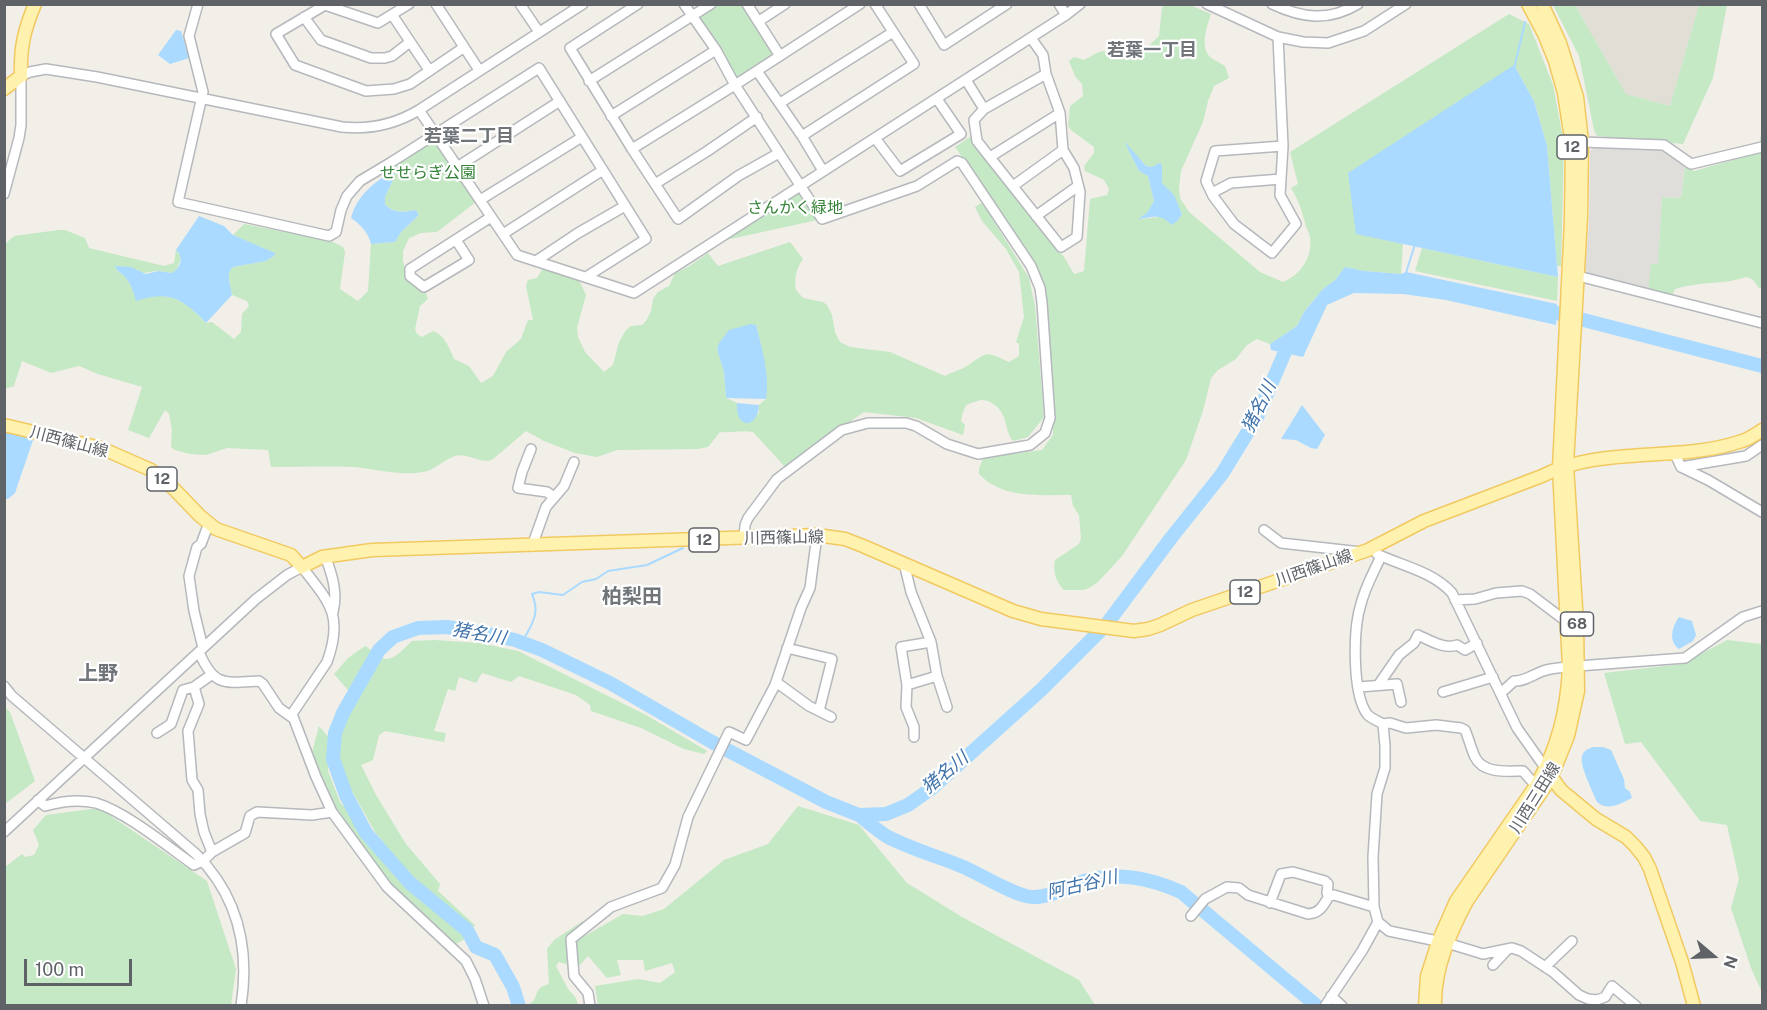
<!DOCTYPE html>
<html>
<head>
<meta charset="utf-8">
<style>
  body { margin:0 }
  #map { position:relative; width:1767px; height:1010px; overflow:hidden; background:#f1efe8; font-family:"Public Sans",sans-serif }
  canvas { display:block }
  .frame { position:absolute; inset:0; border:6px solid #5f6368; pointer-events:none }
  .north { position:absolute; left:1683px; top:926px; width:60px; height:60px; -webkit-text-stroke:4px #fff; paint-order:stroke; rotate:109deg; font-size:16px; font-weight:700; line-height:24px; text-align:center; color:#5f6368 }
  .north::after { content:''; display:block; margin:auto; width:21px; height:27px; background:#5f6368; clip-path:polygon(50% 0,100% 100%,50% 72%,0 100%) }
  .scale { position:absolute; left:24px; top:959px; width:108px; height:27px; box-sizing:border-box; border:3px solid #5f6368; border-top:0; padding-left:8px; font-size:18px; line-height:21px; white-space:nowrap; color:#5f6368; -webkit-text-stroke:4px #fff; paint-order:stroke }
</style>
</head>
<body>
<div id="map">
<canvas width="1767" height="1010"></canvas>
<div class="frame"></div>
<div class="north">N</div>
<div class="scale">100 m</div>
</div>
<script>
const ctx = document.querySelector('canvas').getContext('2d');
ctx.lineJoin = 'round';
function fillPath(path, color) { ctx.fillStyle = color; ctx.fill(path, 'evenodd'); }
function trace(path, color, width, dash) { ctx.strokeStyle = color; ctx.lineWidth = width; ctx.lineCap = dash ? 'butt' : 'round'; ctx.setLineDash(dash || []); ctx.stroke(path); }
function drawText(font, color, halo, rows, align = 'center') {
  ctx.font = font + ' "Public Sans","Noto Sans JP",sans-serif'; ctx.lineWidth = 4.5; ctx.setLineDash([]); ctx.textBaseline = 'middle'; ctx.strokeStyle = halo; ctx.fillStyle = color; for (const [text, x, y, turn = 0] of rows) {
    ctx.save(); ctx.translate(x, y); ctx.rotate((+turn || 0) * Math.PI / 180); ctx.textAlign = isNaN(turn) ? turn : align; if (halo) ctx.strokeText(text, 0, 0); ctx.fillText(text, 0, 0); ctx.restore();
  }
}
fillPath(new Path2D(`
  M 1594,147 L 1664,150 L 1685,167 L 1681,198 L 1662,197 L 1658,265 L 1648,291 L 1589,276 L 1585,270 L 1589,222 L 1590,151 Z`), '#e0deda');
fillPath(new Path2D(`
  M 1575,5 L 1699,5 L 1670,106 L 1626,94 Z`), '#e1ded6');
fillPath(new Path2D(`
  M 711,5 L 747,5 L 780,56 L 735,85 L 692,16 Z
  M 1167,5 L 1190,5 L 1211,14 C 1207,27 1199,47 1211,58 C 1215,61 1221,63 1225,66 L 1229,78 L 1214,86 L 1208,101 L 1203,122 L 1181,171 L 1179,187 L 1180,198 L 1189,212 L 1260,272 L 1283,282 C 1301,275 1313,256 1310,237 C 1309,232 1306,228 1305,223 C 1301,209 1299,201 1291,188 L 1298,184 L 1290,152 L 1509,14 L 1529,24 L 1553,85 L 1564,144 L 1561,266 L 1557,266 L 1547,146 L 1534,101 L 1514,65 L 1356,233 L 1403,244 L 1401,274 L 1364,271 L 1345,267 L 1335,280 L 1322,290 L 1304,312 L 1297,326 L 1270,344 L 1257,339 L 1247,345 L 1236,359 L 1218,370 L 1211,378 L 1203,411 L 1186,460 L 1122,556 L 1098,582 L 1089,588 L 1084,590 L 1064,590 C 1055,581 1053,571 1055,560 L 1079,544 L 1081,539 L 1079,515 L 1073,506 L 1071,495 C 1040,495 1002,499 979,474 L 979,469 L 983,458 L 1042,450 L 1053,435 L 1053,398 L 1045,287 L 1035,262 L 955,147 L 970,137 L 1064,257 L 1074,274 L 1084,271 L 1090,199 L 1107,195 L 1109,189 L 1104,180 L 1085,171 L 1084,166 L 1094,153 L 1094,147 L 1071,130 L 1068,126 L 1070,106 L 1083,96 L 1082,84 L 1075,76 L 1069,61 L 1074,57 L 1084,60 L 1099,52 L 1104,51 L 1124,55 L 1144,50 L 1159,36 L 1162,7 ZM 1125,143 L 1146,166 L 1152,167 L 1161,165 L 1162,184 L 1173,195 L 1182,214 L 1178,220 L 1160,217 L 1140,219 L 1147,213 L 1154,201 L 1148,176 L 1139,171 Z
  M 1553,5 L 1575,5 L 1626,94 L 1670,106 L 1699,5 L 1727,5 L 1713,78 L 1683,144 L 1597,136 L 1594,130 L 1579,56 Z
  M 1762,128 L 1762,288 L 1759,288 L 1752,279 L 1746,277 C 1723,285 1699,281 1675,289 L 1673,294 L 1648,291 L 1651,264 L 1658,264 L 1662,197 L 1681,198 L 1685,167 L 1694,171 L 1758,153 Z
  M 432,140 L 437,142 L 476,202 L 437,232 L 421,233 L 409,238 L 403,251 L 403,262 L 412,285 L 425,291 L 428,299 L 420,306 L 415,329 L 417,334 L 422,337 L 433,331 C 445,335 449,348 454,359 L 469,366 L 481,383 L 493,376 L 506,352 L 521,339 L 528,320 L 533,320 L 526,286 L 528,280 L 537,278 L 545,265 L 578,278 L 586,295 L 577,328 L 578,337 L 585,352 L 604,372 L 613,365 L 619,342 L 626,330 L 631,326 L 642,325 L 646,321 L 651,311 L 653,299 L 658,292 L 669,286 L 675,273 L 688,267 L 708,253 L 718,266 L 790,242 L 803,259 C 796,269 794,279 796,290 L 803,298 L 823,302 L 827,305 L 832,315 L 835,332 L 840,342 L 850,347 L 890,352 L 945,376 C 952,372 961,370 967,366 C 989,351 985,351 1009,362 L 1019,356 L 1019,344 L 1016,342 L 1024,317 L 1019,272 L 1006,249 L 982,221 L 975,207 L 981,203 L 985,207 L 1029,278 L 1035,306 L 1044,417 L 1028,437 L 1013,441 C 1007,434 1007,425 1004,417 C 1001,409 991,399 981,400 C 976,401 971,403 966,405 L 962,415 L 961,421 L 965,425 L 963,435 L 916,418 L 864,412 L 785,467 L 753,432 C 742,430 731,433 720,432 L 708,447 L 698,449 L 617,450 L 597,457 L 575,453 L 544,441 L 526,431 C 521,435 493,460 491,460 C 480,464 467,452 455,456 C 443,460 435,470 423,472 C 401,476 376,469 354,467 C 327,466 299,467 271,467 L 268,450 L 227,448 L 206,455 L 190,454 L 175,450 L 171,447 L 172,430 L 169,414 L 165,410 L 149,438 L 128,430 L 142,387 L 98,374 L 79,366 L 51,373 L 22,361 L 14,386 L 5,389 L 5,244 L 14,236 L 59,230 L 65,230 L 85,238 L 89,248 L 164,266 L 174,263 L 176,250 L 181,257 L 177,270 L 172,273 C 167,272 161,271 156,271 C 147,272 144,275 136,269 L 117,271 L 126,277 L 134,291 L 152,296 L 162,296 L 173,298 L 188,305 L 206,323 L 212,322 L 234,339 L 241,332 L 242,314 L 249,306 L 247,301 L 232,295 C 231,286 225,273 233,267 L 266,261 L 275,255 L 274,253 L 233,235 L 244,224 L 331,241 L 343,247 L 345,252 L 340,289 L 358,301 L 368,291 L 371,244 L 395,242 L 401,232 L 419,215 L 416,210 C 405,212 393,214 385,204 L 385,197 L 395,176 L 393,172 L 395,171 L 392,166 ZM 756,325 L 766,371 L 766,399 L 759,405 L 759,414 L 737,410 L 737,403 L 726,398 L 724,372 L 717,348 Z
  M 800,186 L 822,219 L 712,243 Z
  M 1422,248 L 1558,277 L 1557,301 L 1415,271 Z
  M 434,640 L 480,643 L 518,651 L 646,715 L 707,751 L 704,754 L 684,749 L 641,728 L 591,711 L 590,705 L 576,695 L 519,676 L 511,682 L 482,673 L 476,683 L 459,677 L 455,691 L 448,689 L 434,731 L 446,733 L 444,742 L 385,731 L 379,735 L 373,760 L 361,765 L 376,795 L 406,844 L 440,884 L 438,891 L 476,926 L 471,926 L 415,882 L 375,832 L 338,766 L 338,732 L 354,697 L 334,674 L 348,658 L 365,646 C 371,649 375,655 382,658 C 393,663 405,647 412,641 Z
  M 1727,640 L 1762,644 L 1762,1000 L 1761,990 L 1751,968 L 1731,908 L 1739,879 L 1727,825 L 1700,821 L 1641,742 L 1625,744 L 1604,673 L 1682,664 Z
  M 4,706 L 10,712 L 35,781 L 5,804 Z
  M 319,726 L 330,739 L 328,771 L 340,802 L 353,817 L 368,842 L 412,891 L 467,938 L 454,945 L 394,891 L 334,805 L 312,752 Z
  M 798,806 L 859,825 L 907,883 L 962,917 L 1079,980 L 1095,1005 L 598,1005 L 595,986 L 638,979 L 660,983 L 675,972 L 672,963 L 645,971 L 643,960 L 617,960 L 621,975 L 607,978 L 588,956 L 577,968 L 576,941 L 623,914 L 643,916 L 664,909 L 724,860 L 768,844 Z
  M 99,808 L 207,881 L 236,969 L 231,1005 L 5,1006 L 5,867 L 22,854 L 25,857 L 34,855 L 39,845 L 33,830 L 46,815 Z
  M 583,921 L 586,922 L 568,939 L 569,965 L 559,962 L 556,966 L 568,989 L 576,998 L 578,1005 L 525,1006 C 539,1000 533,996 540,988 C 542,986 546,985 549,984 L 547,949 L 554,940 Z`), '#c5e8c5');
fillPath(new Path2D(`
  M 176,30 L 181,31 L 189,58 L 170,64 L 158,55 Z
  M 1514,65 L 1534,101 L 1547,146 L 1558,277 L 1356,234 L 1348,173 Z
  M 1124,141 L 1146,166 L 1152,167 L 1159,163 L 1162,165 L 1162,183 L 1174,195 L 1182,214 L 1178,220 L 1172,225 C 1159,213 1155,217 1138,219 L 1147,213 L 1154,201 L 1148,176 L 1139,171 Z
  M 391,172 L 393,172 L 395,176 L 385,197 L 385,204 C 393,214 405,212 416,210 L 419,215 L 401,232 L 395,242 L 371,244 C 368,232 361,225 351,218 C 357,196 372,184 391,172 Z
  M 199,216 L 224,226 L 233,235 L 275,253 L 275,255 L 266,261 L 233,267 C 225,273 231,286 232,295 L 206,323 C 183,299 170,290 136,301 C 134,293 131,284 125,277 C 121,272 118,273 115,266 L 131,267 L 146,274 L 158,271 L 172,273 C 181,268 184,257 176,250 Z
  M 1345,267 L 1364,271 L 1401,274 L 1406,272 L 1557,304 L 1556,325 L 1446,300 L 1403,294 L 1354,293 L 1327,305 L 1303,357 L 1271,350 L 1270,344 L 1297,326 L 1304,312 L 1322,290 L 1335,280 Z
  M 751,324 L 756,325 C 762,349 770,375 766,399 L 726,398 L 724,372 L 717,349 L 719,343 L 729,330 Z
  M 737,403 L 759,405 C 758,429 735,430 737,403 Z
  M 1302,405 L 1325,435 L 1317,449 L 1311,448 L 1296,440 L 1281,439 Z
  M 4,430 L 32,438 L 33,440 L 15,493 L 8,499 L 4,499 Z
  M 1679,617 L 1692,621 L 1696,635 L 1693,641 L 1679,649 C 1668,641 1672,627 1679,617 Z
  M 1593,747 L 1603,747 L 1611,750 L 1624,779 L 1625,788 L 1630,792 L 1632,798 C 1621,803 1608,812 1597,802 C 1593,792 1579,765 1582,756 C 1584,750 1588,749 1593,747 Z`), '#aadaff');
trace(new Path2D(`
  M 1514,69 L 1525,22
  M 1406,273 L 1415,244
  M 522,643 C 531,624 541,615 532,594 L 539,592 L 563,595 L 582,582 L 596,579 L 608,571 L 647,565 L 683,548`), '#aadaff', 2);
trace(new Path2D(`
  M 1541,309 L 1762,366
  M 859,815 C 868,822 878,831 888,837 C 911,849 937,856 961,866 C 979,873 1014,896 1032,897 C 1050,898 1067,887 1084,881 C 1118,871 1150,878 1181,892 L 1317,1006
  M 519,1006 L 513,987 L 495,955 L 476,947 L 467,930 L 410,883 L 366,833 L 346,795 L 333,759 L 335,733 L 343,713 L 379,650 L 393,637 L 418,628 L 447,627 L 483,633 L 515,640 L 542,650 L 610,683 L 712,742 L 826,802 L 859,815 L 886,814 L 908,805 L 932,788 L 1041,690 L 1106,625 L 1171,538 L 1222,474 L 1257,417 L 1288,345 L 1293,338`), '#aadaff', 14);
const minor = new Path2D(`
  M 198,4 L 189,36 L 203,92 L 178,202 L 329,236 L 336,232 L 341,210 L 347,196 L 360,181 L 390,163 L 539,68 L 646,239 L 586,277
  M 409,4 L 378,23 L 325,5 L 276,34 L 295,65 L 366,91 L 394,89 L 410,84 L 463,48
  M 436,4 L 479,70
  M 520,4 L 539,32
  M 684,4 L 716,50 L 735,85 L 822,219 L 917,186 L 957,161 L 962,163 L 1031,266 L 1040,288 L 1042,303 L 1050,418 L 1045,433 L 1030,445 L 978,454 L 947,444 L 916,426 L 906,423 L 868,423 L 842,430 L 777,479 L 748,518 L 745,525 L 744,538
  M 747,4 L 780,56
  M 919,4 L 944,45 L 1007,4
  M 1059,4 L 1066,15
  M 1207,4 L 1278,37 L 1303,42 L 1328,43 L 1364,31 L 1406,4
  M 1272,4 C 1302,18 1328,22 1358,4
  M 393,16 L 429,70
  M 304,17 L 321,40 L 371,58 L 385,58 L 392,56 L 410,42
  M 759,21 L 785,4
  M 1278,37 L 1283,146 L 1280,195 L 1296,224 L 1272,253 L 1234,224 L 1213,196 L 1206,181 L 1215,151 L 1283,146
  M 757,71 L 802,136
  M 966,80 L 984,109 L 974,120 L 977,141 L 1061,247 L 1077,237 L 1080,192 L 1074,168 L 1063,150 L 1060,113 L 1046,74 L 1043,55 L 1031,38
  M 589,81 L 711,4
  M 780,103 L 893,32
  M 984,109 L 1046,74
  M 419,110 L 517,255 L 634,293 L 1066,15 L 1080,4
  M 611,116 L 716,50
  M 875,138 L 900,171 L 961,134 L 937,99
  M 1582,142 L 1664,145 L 1691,164 L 1762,147
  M 632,149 L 570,48 L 638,4
  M 779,153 L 738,176 L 678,219 L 632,149 L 735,85 L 860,4
  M 990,157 L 1060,113
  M 457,167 L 560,101
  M 823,171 L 802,136 L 914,64 L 875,4
  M 655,184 L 706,152 L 757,117
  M 1013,186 L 1063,150
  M 1212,193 L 1231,183 L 1281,179
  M 4,194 L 19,138 L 21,125 L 21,76 L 30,72 L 46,69 L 97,77 L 342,127 C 370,130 394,125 419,110 L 583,4
  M 480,200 L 582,137
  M 1036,216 L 1078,186
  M 503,234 L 603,170
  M 456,240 L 469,260 L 424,287 L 410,276 L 410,269 L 491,217
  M 536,261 L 578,233 L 625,206
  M 1578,276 L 1762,323
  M 531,449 L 522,472 L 518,488 L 547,492 L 554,497
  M 1674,452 L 1681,467 L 1708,480 L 1762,512
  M 1681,467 L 1746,456 L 1762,445
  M 1264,530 L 1281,543 L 1361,552
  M 532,546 L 546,507 L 564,486 L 574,462
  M 1377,554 C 1402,566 1432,571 1452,593 L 1517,728 L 1546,769
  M 325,556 C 332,574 338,592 333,612
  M 1381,556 C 1374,572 1365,587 1361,604 C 1353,628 1352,693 1367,714 C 1370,718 1378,721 1383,724 L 1385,746 L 1385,768 L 1377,794 L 1373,857 L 1374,907 L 1378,922 L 1389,931 L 1447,943 L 1483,954 L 1512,948 L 1521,951 L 1553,972 L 1579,995 L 1588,999 L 1597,1000 L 1605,997 L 1612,986 L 1636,1006
  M 904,563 L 911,592 L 931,642 L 937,676 L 947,707
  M 1455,600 L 1475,599 L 1496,593 L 1522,591 L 1530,594 L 1567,622
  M 203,648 L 194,611 L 189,576 L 197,547 L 201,544 L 209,523
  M 787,648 L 832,659 L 819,711
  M 199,652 C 214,687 224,683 259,681 L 263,684 L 279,708 L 293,718
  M 1578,666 L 1685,658 L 1743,617 L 1762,611
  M 776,682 L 809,706 L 831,717
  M 1379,684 L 1399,655 L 1414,643 L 1418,635 C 1429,640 1445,650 1457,645 L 1465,650 L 1477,643
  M 907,685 L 937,676
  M 4,686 L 12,696 L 196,854 C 238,896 250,948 241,1006
  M 194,687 L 199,704 L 188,731 L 192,780 L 198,790 L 200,814 L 204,832 L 212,852
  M 1359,687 L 1397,684 L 1401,702
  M 1443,692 L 1493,677
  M 1501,693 L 1514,681 C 1524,682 1534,674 1543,671 C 1552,668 1560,668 1569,667
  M 1383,724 L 1390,723 L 1406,728 L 1436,725 L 1461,728 L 1465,730 C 1469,739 1471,749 1475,757 C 1483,774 1507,771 1523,771 L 1536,786
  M 157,733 L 171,724 L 183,690 L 194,687 L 211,675
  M 914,737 L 914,727 L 906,707 L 907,685 L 901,647 L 931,642
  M 38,800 L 45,806 C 62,801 79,799 96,803 C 126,812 167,846 194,865 L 203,861 L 212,852 L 245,833 L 250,816 L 257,812 L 312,815 L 332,812
  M 4,832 L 256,599 L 287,575 L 302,567 C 329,602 344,615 327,662 L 292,714 L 316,777 L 332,812 L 387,887 L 466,961 L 475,979 L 484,1006
  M 1270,903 L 1281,874 L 1293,872 L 1325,881 L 1328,884 L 1327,893 L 1329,896
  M 1191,916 L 1205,899 L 1227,887 L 1239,888 L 1248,895 L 1308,914 C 1320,913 1323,906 1329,896 L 1334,895 L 1374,907
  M 1493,965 L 1508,949
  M 1545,967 L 1572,941
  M 1331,996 L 1342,1006
  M 590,1006 L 588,993 L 574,976 L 571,939 L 611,907 L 662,888 L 675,865 L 688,817 L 729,732 L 746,740 L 775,685 L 801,608 L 810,588 L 817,535
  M 1325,1006 L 1362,951 L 1378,922`);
const major = new Path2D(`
  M 4,89 L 21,76 C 20,48 24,30 35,4
  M 4,425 L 101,448 L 151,470 L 174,489 L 200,516 L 216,529 L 291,555 L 302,567 L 322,557 L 372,550 L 817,535 L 845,539 L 863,546 L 1013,611 L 1041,619 L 1134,631 L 1148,629 L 1160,625 L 1192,610 L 1368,550 L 1424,521 L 1542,476 C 1603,445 1678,463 1742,441 C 1749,439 1756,434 1762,430
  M 1548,772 L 1561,790 L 1596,819 L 1626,837 L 1635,846 L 1644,857 L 1650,869 L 1682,962 L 1694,1006
  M 1425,1006 L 1427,976 L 1438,942 L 1456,901 L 1537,784 C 1558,747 1567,710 1569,667 L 1559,468 L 1571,221 L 1572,145 L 1564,93 L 1555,61 L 1544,34 L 1528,4
  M 1435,1006 C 1434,969 1450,933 1467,901 L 1551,778 L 1568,736 L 1578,691 L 1577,624 L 1567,465 L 1581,217 L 1582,142 L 1577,97 L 1560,43 L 1542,4`);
trace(minor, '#b5b8bc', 12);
trace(major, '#f2c960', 15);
trace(minor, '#fff', 9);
trace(major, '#fff2af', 12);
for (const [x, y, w] of [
  [1572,147,30],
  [162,479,30],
  [704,540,30],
  [1245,592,30],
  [1577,624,33]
]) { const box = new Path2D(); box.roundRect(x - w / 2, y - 12, w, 24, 4.5); ctx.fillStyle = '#fff'; ctx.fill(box); trace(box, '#5f6368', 1.5); }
drawText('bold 15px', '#5f6368', null, [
  ["12",1572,147],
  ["12",162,479],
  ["12",704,540],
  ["12",1245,592],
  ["68",1577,624]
]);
drawText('16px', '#348238', '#fff', [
  ["せせらぎ公園",428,173],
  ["さんかく緑地",795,208]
]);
drawText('16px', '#5f6368', '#fff', [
  ["川西篠山線",69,442,15],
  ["川西篠山線",784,538,-1],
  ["川西篠山線",1314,568,-19],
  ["川西三田線",1535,798,-58]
]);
drawText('bold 18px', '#70757a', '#fff', [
  ["若葉一丁目",1152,50],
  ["若葉二丁目",469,136]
]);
drawText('italic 18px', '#4174aa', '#fff', [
  ["猪名川",1259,407,-64],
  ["猪名川",479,634,10],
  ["猪名川",945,773,-40],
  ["阿古谷川",1082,885,-13]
]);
drawText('bold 20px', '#70757a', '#fff', [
  ["柏梨田",632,597],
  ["上野",98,674]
]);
</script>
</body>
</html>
